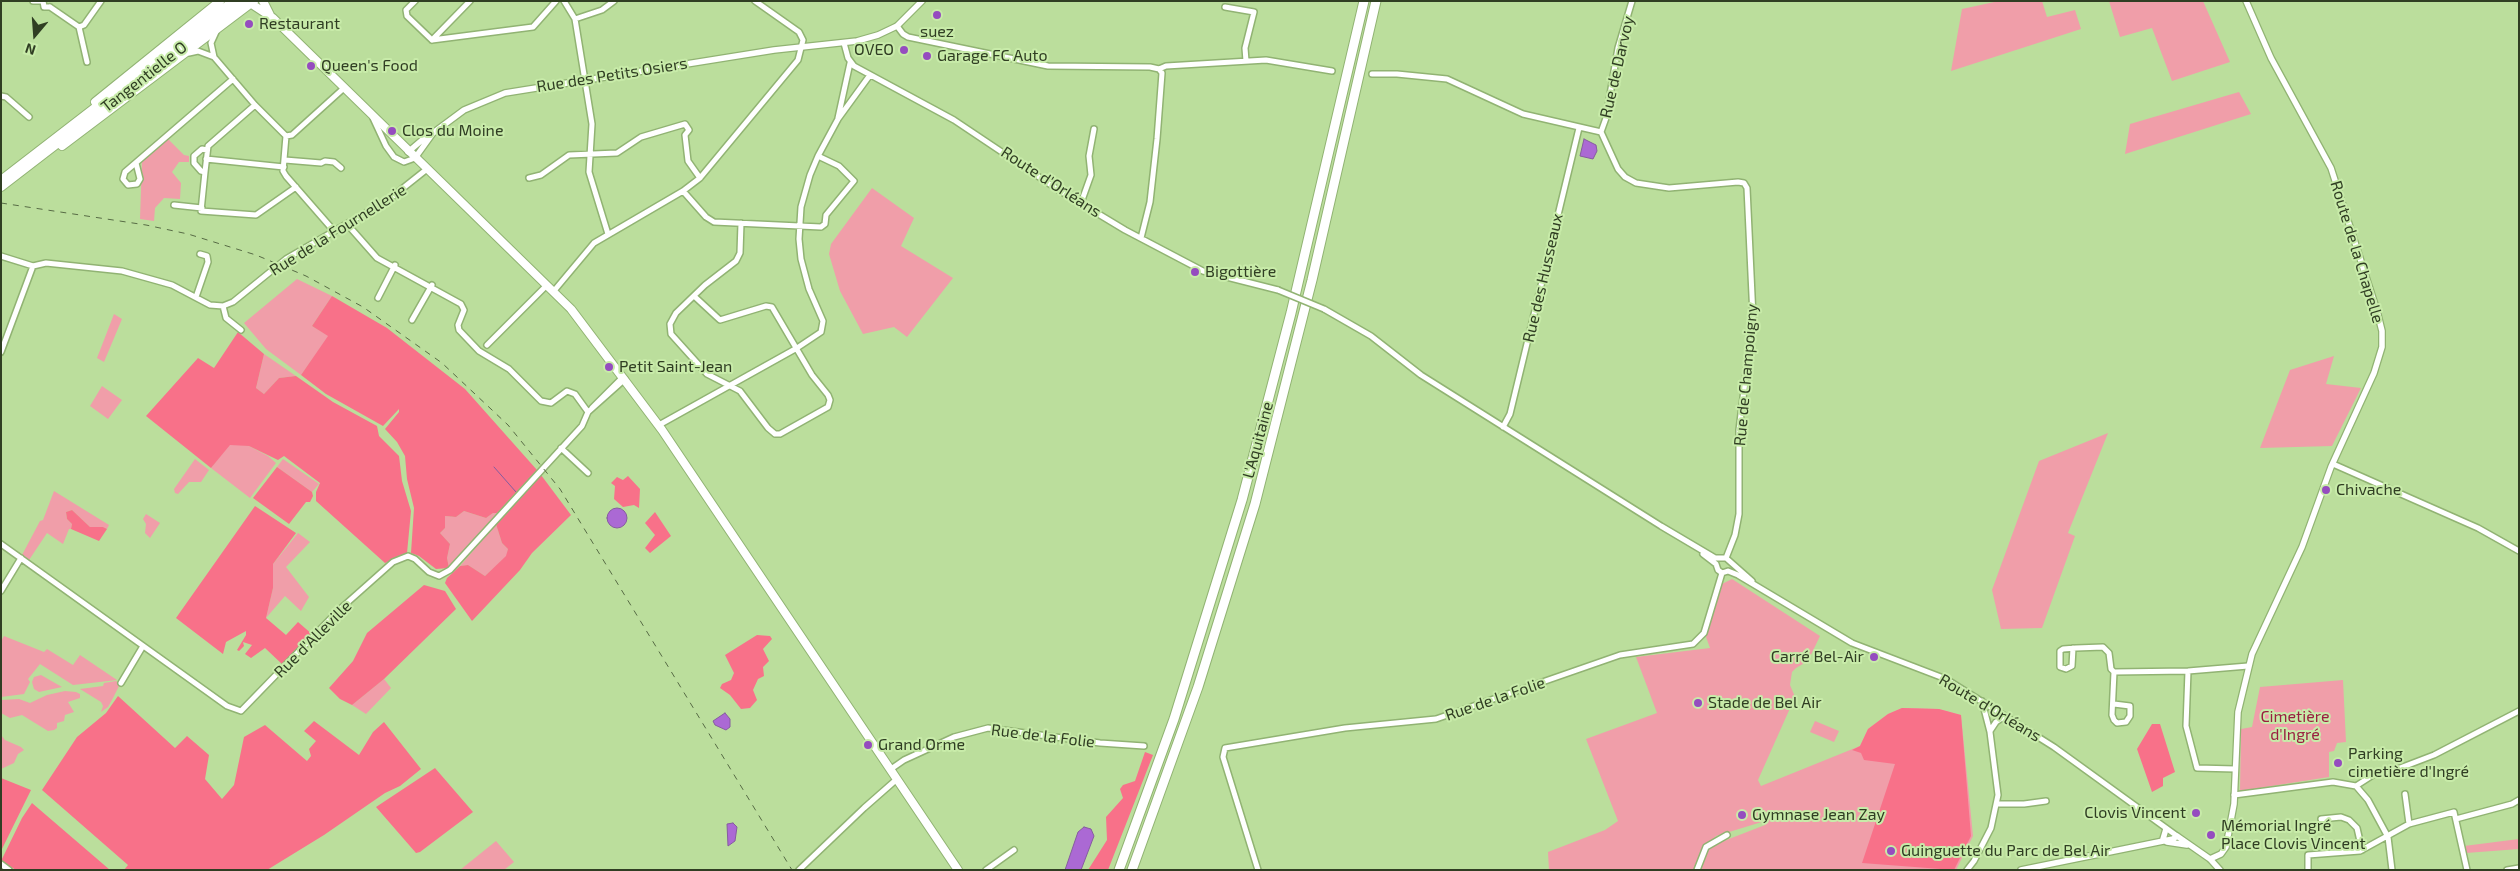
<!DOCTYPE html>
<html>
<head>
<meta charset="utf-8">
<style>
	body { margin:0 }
	#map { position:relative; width:2520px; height:871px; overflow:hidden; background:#bbde9c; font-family:"Exo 2",sans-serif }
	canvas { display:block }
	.frame { position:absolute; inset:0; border:2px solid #303e23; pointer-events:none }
	.north { position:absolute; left:10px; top:10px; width:50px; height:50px; -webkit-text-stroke:4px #c8eba9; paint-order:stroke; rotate:198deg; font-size:14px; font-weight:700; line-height:20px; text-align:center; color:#303e23 }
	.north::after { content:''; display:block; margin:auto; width:18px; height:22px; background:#303e23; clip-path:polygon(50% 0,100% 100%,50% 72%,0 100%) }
</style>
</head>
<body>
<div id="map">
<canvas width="2520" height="871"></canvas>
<div class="frame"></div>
<div class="north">N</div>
</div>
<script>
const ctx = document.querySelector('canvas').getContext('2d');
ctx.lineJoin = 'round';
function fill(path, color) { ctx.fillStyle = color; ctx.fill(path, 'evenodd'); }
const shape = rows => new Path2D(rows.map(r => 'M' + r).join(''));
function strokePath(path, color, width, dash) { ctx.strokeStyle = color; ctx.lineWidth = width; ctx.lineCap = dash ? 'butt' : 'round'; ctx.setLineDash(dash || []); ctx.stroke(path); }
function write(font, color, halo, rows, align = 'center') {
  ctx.font = font + ' "Exo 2",sans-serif'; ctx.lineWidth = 4; ctx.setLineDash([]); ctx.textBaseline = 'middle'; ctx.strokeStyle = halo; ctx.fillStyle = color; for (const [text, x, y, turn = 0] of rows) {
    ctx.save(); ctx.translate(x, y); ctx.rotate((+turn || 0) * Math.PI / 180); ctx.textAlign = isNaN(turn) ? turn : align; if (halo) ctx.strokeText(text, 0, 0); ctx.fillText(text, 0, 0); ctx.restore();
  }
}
const green = shape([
	[1999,1,2042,1,2047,17,2075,10,2081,29,1951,71,1962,9],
	[2109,1,2203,1,2230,62,2172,81,2152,28,2120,37],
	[2239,92,2251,114,2125,154,2130,124],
	[167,138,184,155,189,156,189,162,179,162,172,172,181,183,180,199,164,198,155,208,154,221,140,219,142,160],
	[872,188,914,218,901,246,953,278,907,337,894,327,863,334,840,291,829,254,831,244],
	[297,279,332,296,312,326,329,336,301,375,266,349,244,323],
	[114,314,122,319,104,362,97,358],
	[264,354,296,376,279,378,264,394,256,388],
	[2334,356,2326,384,2361,388,2332,446,2260,448,2290,370],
	[102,386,122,400,108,419,90,406],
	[2108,433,2068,533,2075,536,2042,628,2001,629,1992,590,2039,461],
	[239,444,249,446,268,456,276,463,250,498,211,468,229,445],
	[195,459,209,470,201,482,189,482,178,494,175,493,174,489],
	[283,459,319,484,312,492,277,467],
	[54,491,109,525,107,529,103,527,90,527,72,510,66,512,67,519,72,524,71,529,69,529,63,544,47,533,29,560,22,555,40,521,43,520],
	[464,511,486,518,493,513,497,513,449,568,447,558,450,544,440,533,445,528,445,516,456,517],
	[146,514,160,523,150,538,145,533,146,524,143,519],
	[496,524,502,543,508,549,507,556,485,576,468,565,460,566],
	[298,533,310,542,286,567,309,597,301,611,285,596,266,618,273,588,273,564],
	[1732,579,1820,636,1808,661,1796,668,1792,672,1790,685,1795,697,1758,780,1761,786,1860,746,1868,729,1888,714,1902,708,1939,709,1961,715,1973,836,1956,870,1697,870,1701,856,1711,846,1765,825,1765,821,1716,836,1700,853,1694,870,1549,870,1548,852,1605,830,1618,821,1586,739,1657,713,1636,657,1710,648,1706,637,1722,584],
	[4,636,44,652,47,649,73,665,80,655,117,680,73,685,40,664,28,679,30,682,24,694,1,697,1,641],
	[41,675,62,687,39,692,34,689,32,682,34,677],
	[384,679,391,688,366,714,352,705],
	[2343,680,2346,742,2337,743,2334,751,2329,752,2329,777,2240,791,2241,729,2252,727,2260,687],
	[116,681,120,684,113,698,108,707,101,712,103,706,101,702,80,689,103,686,104,683],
	[65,691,76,692,80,694,80,698,68,702,74,712,65,715,64,721,57,723,57,728,54,730,48,731,22,715,10,718,1,713,1,700,19,699,30,703,47,695],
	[1815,721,1839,731,1834,742,1810,732],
	[1,735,5,740,21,747,24,750,18,754,14,763,1,769],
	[2519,839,2519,849,2466,853,2464,846],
	[496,841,514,862,504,870,460,870]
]);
const forest = shape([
	[332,296,387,328,465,389,537,470,497,513,493,513,486,518,464,511,456,517,445,516,445,528,440,533,450,544,447,558,449,568,436,569,419,556,411,553,414,508,407,479,405,456,397,442,385,429,399,412,399,409,383,426,326,394,301,375,328,336,312,326],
	[238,332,264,354,256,388,264,394,279,378,296,376,333,402,377,426,379,436,399,456,402,481,411,511,407,553,385,563,316,501,316,492,320,483,284,456,278,460,249,446,230,445,211,468,146,416,198,358,214,368],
	[277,467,312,492,313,496,310,502,306,502,289,524,253,498],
	[541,475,571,515,532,553,520,570,472,621,445,583,447,578,460,566,468,565,485,576,506,556,508,549,502,543,496,524],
	[628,476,640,489,639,508,634,505,623,507,614,499,615,486,611,483,617,477,623,480],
	[255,506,296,533,273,564,273,588,266,618,286,635,298,622,313,635,283,665,265,648,251,658,245,654,252,645,243,642,244,646,239,651,237,650,246,635,246,631,226,642,223,654,176,618],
	[72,510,90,527,103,527,107,529,99,541,71,529,72,524,67,519,66,512],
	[655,512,671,536,650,553,645,548,655,535,645,523],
	[424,585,445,591,456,609,384,679,352,705,340,699,329,688,353,661,367,633],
	[757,635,770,636,772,639,763,649,769,661,763,667,764,676,758,679,753,690,757,700,750,708,741,709,730,695,720,688,722,684,731,680,734,673,725,655],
	[118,696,175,748,187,736,209,755,205,779,222,799,234,785,244,737,265,725,307,761,311,756,309,749,316,741,304,731,314,721,359,755,373,732,384,722,421,769,400,786,385,793,324,835,267,870,124,870,128,865,42,790,77,737,106,713],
	[1902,708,1939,709,1961,715,1971,836,1954,870,1862,863,1895,764,1864,760,1861,753,1852,750,1860,746,1868,729,1888,714],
	[2152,724,2160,724,2175,772,2163,778,2163,786,2152,792,2137,749],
	[1145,752,1153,755,1108,870,1088,870,1107,840,1106,817,1123,798,1120,789,1123,785,1135,781],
	[435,768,473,812,420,852,416,853,376,807],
	[1,778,31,790,1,851],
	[32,803,110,870,16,870,1,861,22,818]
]);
const water = shape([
	[1584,139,1596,145,1597,151,1593,159,1580,156,1584,139],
	'607 518a10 10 0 1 1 20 0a10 10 0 1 1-20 0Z',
	[725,713,730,719,730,727,726,730,715,725,713,721,725,713],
	[733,823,737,827,735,841,728,846,727,824,733,823],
	[1084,827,1091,829,1094,836,1081,870,1065,870,1078,832,1084,827]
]);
const stream = shape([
	[494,467,516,492]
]);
const minor = shape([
	[33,1,43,1],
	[43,1,44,7,50,7],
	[415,1,406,10,407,16,432,40],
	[564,1,575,19,592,124,589,172,608,234],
	[50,7,79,27],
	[1225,7,1254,12,1245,48,1246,61],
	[575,19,602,10,614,1],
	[897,26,903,34,908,37,1048,66,1150,67,1159,69,1166,66,1266,60,1332,71],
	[79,27,87,62],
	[79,27,84,25,101,1],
	[432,40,533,27,556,1],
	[432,40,470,1],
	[844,43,848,58,854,66,954,120,1057,189,1125,230,1203,271,1278,290],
	[189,53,198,51,214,57,255,105,286,136,283,171,286,176,334,231],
	[214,57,211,43,216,32],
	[1372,74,1397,74,1447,79,1523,114,1601,132],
	[1,96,6,97,29,117],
	[373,118,386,146,394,157,404,162,415,158],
	[838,118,850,63],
	[1601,132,1618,169,1625,177,1636,183,1669,188,1738,182,1744,183,1747,188,1753,317,1739,430,1739,514,1735,535,1726,558],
	[1601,132,1606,118,1618,48,1632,1],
	[286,136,292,135,344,88],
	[207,150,202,149,194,156,194,163,201,171,205,172,201,211,256,215,296,187],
	[206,159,284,167],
	[285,160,321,163,325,161,334,162,341,168],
	[136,163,140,179,137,184,128,185,123,179,125,172,233,79],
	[205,172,208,146,255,105],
	[529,178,541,175,569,155,617,153,641,137,685,124,689,130,685,135,688,161,700,178],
	[683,191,706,217,714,222,821,227,825,224,826,215,854,181,839,166,818,156],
	[1081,203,1091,175,1089,156,1094,129],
	[174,205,202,208],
	[347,224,377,258,461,304,464,310,458,325,459,330,479,351,509,369,541,401,551,403,567,391,575,394,588,412],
	[1141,238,1150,202,1157,139,1162,73,1159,69],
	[1,256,33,266],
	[33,266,46,263,122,271,172,285,210,305,223,306,233,302,286,259,388,200,427,169],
	[553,292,594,243,683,191,700,178,798,60,803,40,799,32,755,1],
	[694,296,720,320,766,306,772,307,812,375,828,395,830,400,828,407,780,434,775,434,768,428,740,391,707,374,671,334,670,324,676,313,705,285,736,261,740,253,741,223],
	[196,297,208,262,207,256,200,254],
	[378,298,395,265],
	[223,306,226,318,241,330],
	[1324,309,1371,336,1421,375,1661,526,1715,558,1726,558],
	[412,320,432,285],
	[487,345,546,286],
	[1,352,33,266],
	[592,408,623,377],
	[659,425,797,348,821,332,823,321,809,289,801,259,799,239,801,207,810,175,818,156,838,119,870,75],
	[1503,427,1510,414,1579,128],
	[561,448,588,473],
	[2333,464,2478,528,2519,551],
	[1,544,227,706,241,711,339,610,393,562,408,556,415,559,429,572,439,576,450,570,582,426,588,412,625,379],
	[1703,554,1716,564,1718,570,1722,573],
	[1726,558,1752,581],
	[1722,573,1728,571,1738,575,1852,643,1946,679,2054,747,2177,836],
	[1,591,21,558],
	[2073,648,2072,666,2066,669,2060,667,2060,651,2063,649,2076,648,2103,647,2109,653,2111,669,2114,672,2188,671,2248,666],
	[2188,671,2186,726,2197,768,2235,769],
	[121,683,143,646],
	[2114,704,2130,706,2130,716,2126,722,2117,723,2114,720,2112,715,2114,672],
	[1990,731,1996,722,2002,718,2010,720],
	[891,769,904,760,954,737,988,728,1100,743,1144,746],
	[2356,786,2368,800,2388,837,2392,870],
	[2405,794,2409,824],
	[2234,795,2333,782,2356,786,2373,775,2400,768,2434,755,2519,711],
	[1997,804,2024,804,2046,801],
	[2321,819,2341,817,2349,820,2357,828,2362,850],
	[2456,819,2512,804,2519,800],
	[1,864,9,870],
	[799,870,864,808,897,779],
	[986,870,1014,850],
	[1258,870,1223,757,1225,748,1345,728,1436,719,1620,655,1693,644,1704,633,1722,573],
	[1697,870,1706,847,1727,835],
	[1967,870,1974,861,1991,828,1998,795,1990,732,1982,701],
	[2308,870,2308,855,2360,851,2409,824,2454,812,2467,870],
	[2507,870,2519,868]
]);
const tertiary = shape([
	[408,152,428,135,433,133,464,110,505,93,774,50,857,41,878,35,897,26,922,1],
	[415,158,433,133],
	[2163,839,2166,829],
	[2167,842,2187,845],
	[2210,859,2221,854,2226,847,2234,804,2238,712,2252,654,2302,547,2331,467,2374,373,2382,347,2382,331,2377,311,2331,168,2271,58,2246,1],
	[2021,870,2173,839,2177,836,2210,859,2220,870]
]);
const primary = shape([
	[247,1,273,18,571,309,662,430,958,870],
	[263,1,270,15],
	[95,102,220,1],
	[62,146,254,1],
	[1,180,233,1],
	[1,187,240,3]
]);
const motorway = shape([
	[1119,870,1174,719,1242,500,1291,313,1364,1],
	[1132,870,1198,687,1255,504,1312,280,1376,1]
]);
const rail = shape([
	[1,203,146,225,188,234,256,255,306,276,363,307,442,363,508,425,560,489,792,870]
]);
const minorBridge = shape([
	[1278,290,1324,309]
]);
const markers = [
	[937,15,5,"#954cbf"],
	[249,24,5,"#954cbf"],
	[904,50,5,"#954cbf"],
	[927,56,5,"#954cbf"],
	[311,66,5,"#954cbf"],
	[392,131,5,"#954cbf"],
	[1195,272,5,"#954cbf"],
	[609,367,5,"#954cbf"],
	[2326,490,5,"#954cbf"],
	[1874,657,5,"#954cbf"],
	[1698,703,5,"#954cbf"],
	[868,745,5,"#954cbf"],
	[2338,763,5,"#954cbf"],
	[2196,813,5,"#954cbf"],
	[1742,815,5,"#954cbf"],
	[2211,835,5,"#954cbf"],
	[1891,851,5,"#954cbf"]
];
const poiNames = [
	["Restaurant",259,24],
	["suez",937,32,"center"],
	["OVEO",894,50,"right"],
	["Garage FC Auto",937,56],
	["Queen's Food",321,66],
	["Clos du Moine",402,131],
	["Bigottière",1205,272],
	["Petit Saint-Jean",619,367],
	["Chivache",2336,490],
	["Carré Bel-Air",1864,657,"right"],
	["Stade de Bel Air",1708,703],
	["Grand Orme",878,745],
	["Parking",2348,754],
	["cimetière d'Ingré",2348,772],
	["Clovis Vincent",2186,813,"right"],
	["Gymnase Jean Zay",1752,815],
	["Mémorial Ingré",2221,826],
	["Place Clovis Vincent",2221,844],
	["Guinguette du Parc de Bel Air",1901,851]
];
const streetNames = [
	["Rue de Darvoy",1617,67,-77],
	["Rue des Petits Osiers",612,75,-9],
	["Tangentielle O",144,77,-38],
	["Route d'Orléans",1051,182,33],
	["Rue de la Fournellerie",338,230,-32],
	["Route de la Chapelle",2357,252,73],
	["Rue des Husseaux",1543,278,-77],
	["Rue de Champoigny",1746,375,-85],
	["L'Aquitaine",1258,440,-75],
	["Rue d'Alleville",313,639,-45],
	["Rue de la Folie",1495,699,-19],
	["Route d'Orléans",1990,708,31],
	["Rue de la Folie",1043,736,7]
];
const parkNames = [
	["Cimetière",2295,717],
	["d'Ingré",2295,735]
];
fill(green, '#f09ea9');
fill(forest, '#f87189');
fill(water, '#ab69d4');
strokePath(water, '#865c9f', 1);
strokePath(stream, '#865c9f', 1);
strokePath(minor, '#91b373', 8);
strokePath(tertiary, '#91b373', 8);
strokePath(primary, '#91b373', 10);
strokePath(motorway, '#91b373', 11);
strokePath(minor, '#fff', 5);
strokePath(tertiary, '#fff', 5.5);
strokePath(primary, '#fff', 8);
strokePath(motorway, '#fff', 9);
strokePath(rail, '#576b45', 1, [6, 6]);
strokePath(minorBridge, '#91b373', 8, []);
strokePath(minorBridge, '#fff', 5);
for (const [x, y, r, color] of markers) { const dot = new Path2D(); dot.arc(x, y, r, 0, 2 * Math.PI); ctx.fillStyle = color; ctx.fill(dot); strokePath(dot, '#c8eba9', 2); }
write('16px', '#303e23', '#c8eba9', poiNames, 'left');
write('16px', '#303e23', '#c8eba9', streetNames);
write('16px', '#991f40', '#c8eba9', parkNames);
</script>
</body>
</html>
